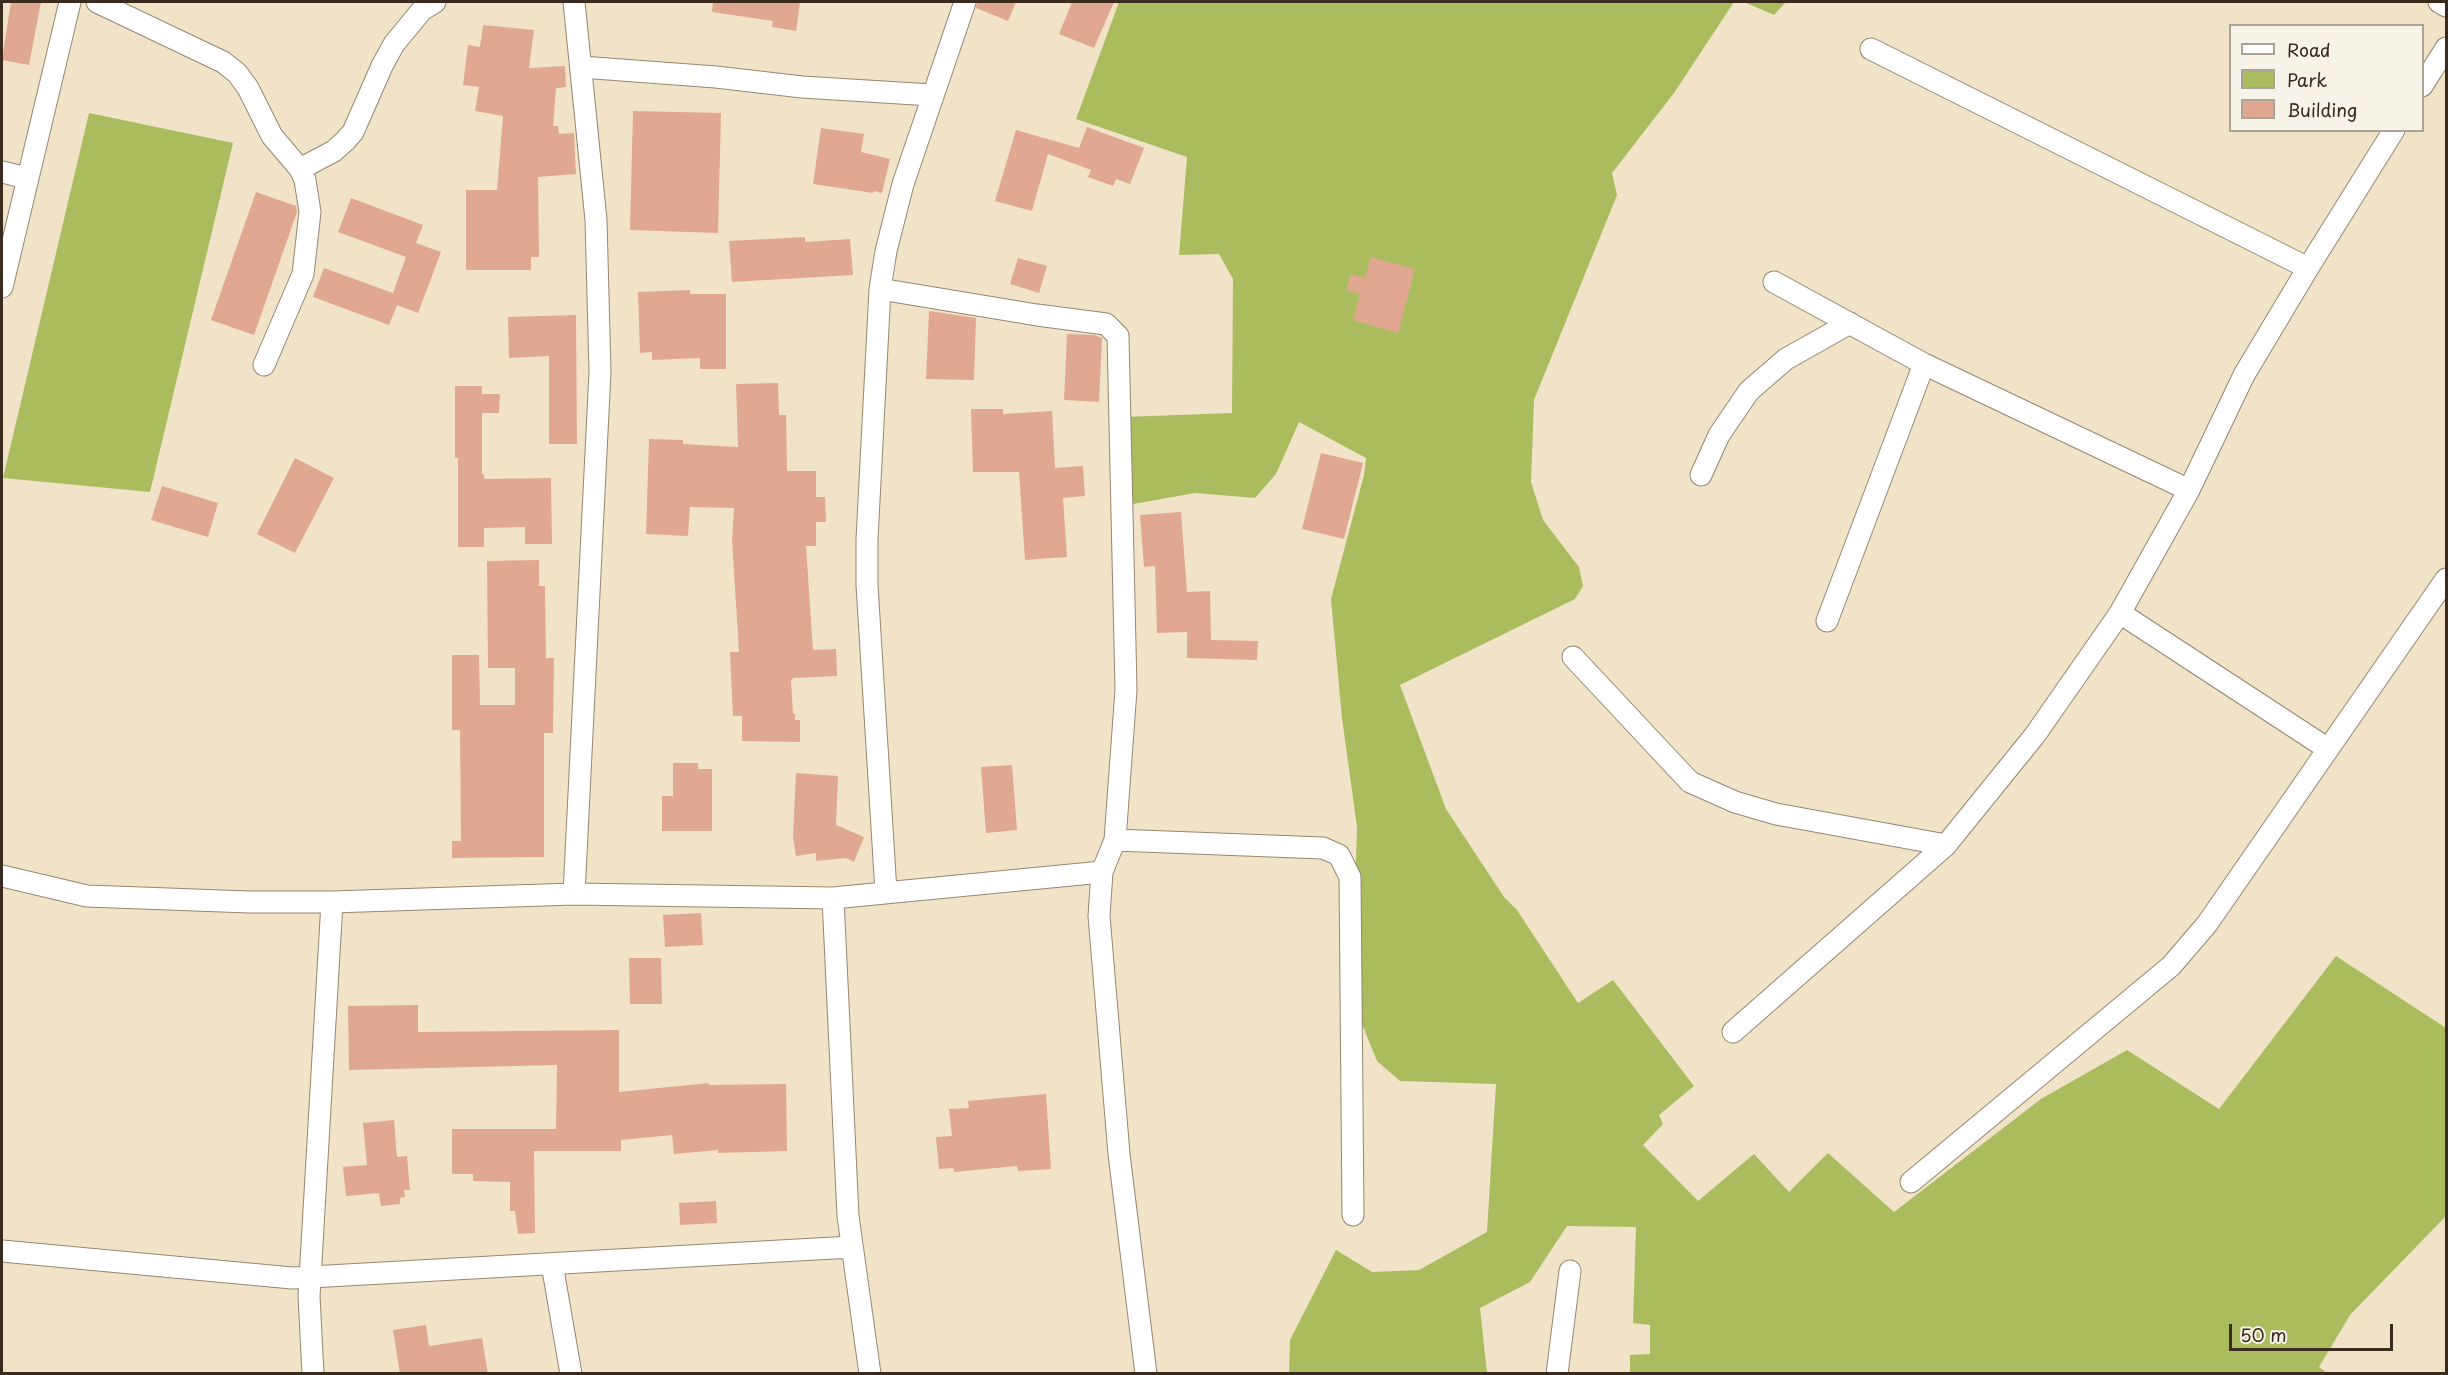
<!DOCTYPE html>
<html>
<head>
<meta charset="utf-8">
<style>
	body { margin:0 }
	#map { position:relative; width:2448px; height:1375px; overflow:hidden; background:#f1e3c7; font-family:"Playpen Sans",sans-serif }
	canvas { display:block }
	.frame { position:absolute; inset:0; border:3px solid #3b2a1e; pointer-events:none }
	.legend { position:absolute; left:2229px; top:24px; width:195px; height:108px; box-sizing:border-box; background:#f7f3e8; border:2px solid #aca397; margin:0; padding:8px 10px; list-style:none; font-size:18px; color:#3b2a1e }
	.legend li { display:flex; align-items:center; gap:12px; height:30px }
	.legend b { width:30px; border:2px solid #aca397 }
	.scale { position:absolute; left:2229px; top:1324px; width:164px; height:27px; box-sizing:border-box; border:3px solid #3b2a1e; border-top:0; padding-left:8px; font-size:18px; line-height:21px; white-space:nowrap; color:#3b2a1e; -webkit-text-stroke:4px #f7f3e8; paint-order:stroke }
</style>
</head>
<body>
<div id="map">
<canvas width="2448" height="1375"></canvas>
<div class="frame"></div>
<ul class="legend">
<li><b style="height:8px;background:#fff"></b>Road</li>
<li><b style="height:16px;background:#abbc5f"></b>Park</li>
<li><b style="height:16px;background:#e1a891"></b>Building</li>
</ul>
<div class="scale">50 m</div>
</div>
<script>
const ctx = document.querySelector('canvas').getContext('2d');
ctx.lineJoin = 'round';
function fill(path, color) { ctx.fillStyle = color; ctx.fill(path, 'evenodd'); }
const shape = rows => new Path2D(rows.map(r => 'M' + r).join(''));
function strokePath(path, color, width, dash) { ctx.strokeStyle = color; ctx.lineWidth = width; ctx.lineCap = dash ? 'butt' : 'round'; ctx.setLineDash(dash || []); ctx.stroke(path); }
const green = shape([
	[1119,2,1734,2,1674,93,1612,173,1617,195,1534,400,1531,482,1543,520,1579,567,1583,586,1575,599,1400,685,1446,809,1504,897,1517,910,1578,1003,1613,980,1694,1086,1659,1115,1663,1124,1643,1145,1698,1201,1754,1154,1789,1192,1828,1153,1894,1212,2041,1099,2127,1050,2219,1109,2336,956,2446,1028,2446,1216,2350,1315,2319,1367,2327,1373,1630,1373,1630,1355,1650,1354,1650,1325,1633,1323,1636,1227,1567,1226,1530,1282,1480,1308,1487,1373,1289,1373,1290,1340,1336,1250,1372,1272,1419,1270,1487,1232,1496,1084,1400,1081,1377,1061,1362,1024,1356,860,1357,827,1342,718,1331,599,1364,475,1366,458,1299,422,1276,474,1255,498,1195,493,1133,504,1124,417,1232,413,1233,279,1219,254,1179,255,1187,157,1076,119],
	[1744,2,1786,2,1774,15],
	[89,113,233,143,150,492,3,478]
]);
const building = shape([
	[11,2,41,2,29,65,2,60],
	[713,2,800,2,796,31,772,27,773,21,712,12],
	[977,2,1016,2,1008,21,976,8],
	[1072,2,1114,2,1094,48,1059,34],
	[483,25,534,30,529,68,565,66,566,87,556,88,553,126,558,126,559,134,574,133,576,174,538,177,539,257,531,257,531,270,466,270,466,190,497,190,503,116,475,111,479,87,463,85,468,45,480,47],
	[633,111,721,113,718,233,630,230],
	[1087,127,1144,148,1130,184,1116,179,1113,186,1088,177,1091,170,1048,154,1032,211,995,201,1016,130,1079,148],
	[821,128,864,134,861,152,890,159,882,193,874,191,873,193,813,184],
	[256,192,296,206,297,212,254,335,211,320],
	[351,198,423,225,416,243,441,252,418,313,397,305,389,325,313,297,324,268,393,293,406,257,338,232],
	[805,237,805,242,850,239,853,275,732,282,729,241],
	[1371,257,1415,269,1398,333,1353,320,1360,294,1346,290,1351,274,1365,278],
	[1018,258,1047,266,1039,293,1010,284],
	[690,290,690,294,726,294,726,369,700,369,700,358,652,360,652,352,640,353,638,292],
	[929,311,976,318,974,380,926,379],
	[576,315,577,444,549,444,549,356,509,358,508,317],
	[1067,334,1094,335,1102,338,1099,402,1064,400],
	[778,383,779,415,786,415,787,471,816,471,816,497,825,497,826,522,816,522,816,546,806,546,813,650,836,649,837,676,794,678,791,680,793,714,795,714,795,720,800,720,800,742,742,741,742,716,733,716,730,652,739,652,732,540,734,508,690,507,688,536,646,534,649,439,683,440,683,444,738,447,736,384],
	[455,386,482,386,482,394,500,394,499,413,482,413,482,474,484,474,484,479,551,478,552,544,525,544,525,527,484,528,484,547,458,547,458,458,455,458],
	[971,409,1003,409,1003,414,1052,411,1055,468,1083,466,1085,496,1063,498,1067,557,1025,560,1019,472,973,472],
	[1321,453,1363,463,1344,539,1302,529],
	[295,458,334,478,295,553,257,534],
	[162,486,218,503,208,537,151,520],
	[1181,512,1187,592,1210,591,1211,640,1258,641,1257,660,1187,658,1187,632,1157,633,1155,566,1144,567,1140,515],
	[539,560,539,586,545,586,546,658,554,658,553,733,544,733,544,857,452,858,452,841,461,841,460,730,452,730,452,655,479,655,480,705,515,705,515,668,488,668,487,561],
	[673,763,698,763,698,769,712,769,712,831,662,831,662,796,673,796],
	[1012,765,1017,830,986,833,981,767],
	[796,773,838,776,836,825,864,837,854,862,846,858,816,861,816,853,796,856,793,836],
	[701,913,703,945,665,947,663,915],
	[629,958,661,958,662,1004,630,1004],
	[418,1005,418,1032,619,1030,619,1092,709,1083,709,1085,786,1084,787,1151,718,1153,718,1150,674,1154,672,1135,621,1140,621,1151,534,1151,535,1233,518,1234,515,1211,510,1211,510,1182,473,1181,473,1174,452,1174,452,1129,556,1129,557,1065,349,1070,348,1006],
	[1046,1094,1051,1169,1018,1171,1017,1166,954,1172,953,1168,939,1169,936,1137,952,1136,949,1109,969,1108,968,1101],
	[394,1120,397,1157,407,1156,410,1190,404,1190,405,1197,400,1198,400,1204,381,1206,379,1193,346,1196,343,1167,367,1165,363,1123],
	[716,1201,717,1223,680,1225,679,1203],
	[426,1325,429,1346,482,1338,488,1374,400,1374,393,1330]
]);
const minor = shape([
	[97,2,223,62,237,73,248,88,272,136,300,169,305,180,310,212,303,274,264,365],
	[2439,2,2446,6],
	[1871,49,2308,268],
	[581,67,716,77,802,87,932,95],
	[2422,86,2446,48],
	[300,169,334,151,345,141,353,132,382,66,394,44,422,10,435,2],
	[2,172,27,178],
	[1774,282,1924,364,2189,490],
	[2,287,70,2],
	[880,289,1037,315,1106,324,1118,336,1126,690,1115,840,1102,872,1099,916,1119,1154,1146,1374],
	[1701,475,1719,435,1749,391,1786,359,1850,323],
	[2120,613,2328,749],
	[1827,621,1924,364],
	[1573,657,1690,782,1735,802,1776,814,1946,845],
	[1115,840,1323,848,1339,855,1350,877,1353,1215],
	[2,876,87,896,249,902,332,902,574,894,833,898,1102,872],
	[886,892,867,585,867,539,880,289,886,251,903,184,965,2],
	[574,894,600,372,596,220,574,2],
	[833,898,848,1216,870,1374],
	[1733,1032,1946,845,2035,735,2120,613,2189,490,2244,375,2308,268,2394,130],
	[1911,1182,2171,966,2207,924,2446,579],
	[2,1251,292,1278,852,1247],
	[552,1264,571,1374],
	[313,1374,309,1296,332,902],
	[1557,1374,1570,1271]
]);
fill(green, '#abbc5f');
fill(building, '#e1a891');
strokePath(minor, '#968672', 23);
strokePath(minor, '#fff', 21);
</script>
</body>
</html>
